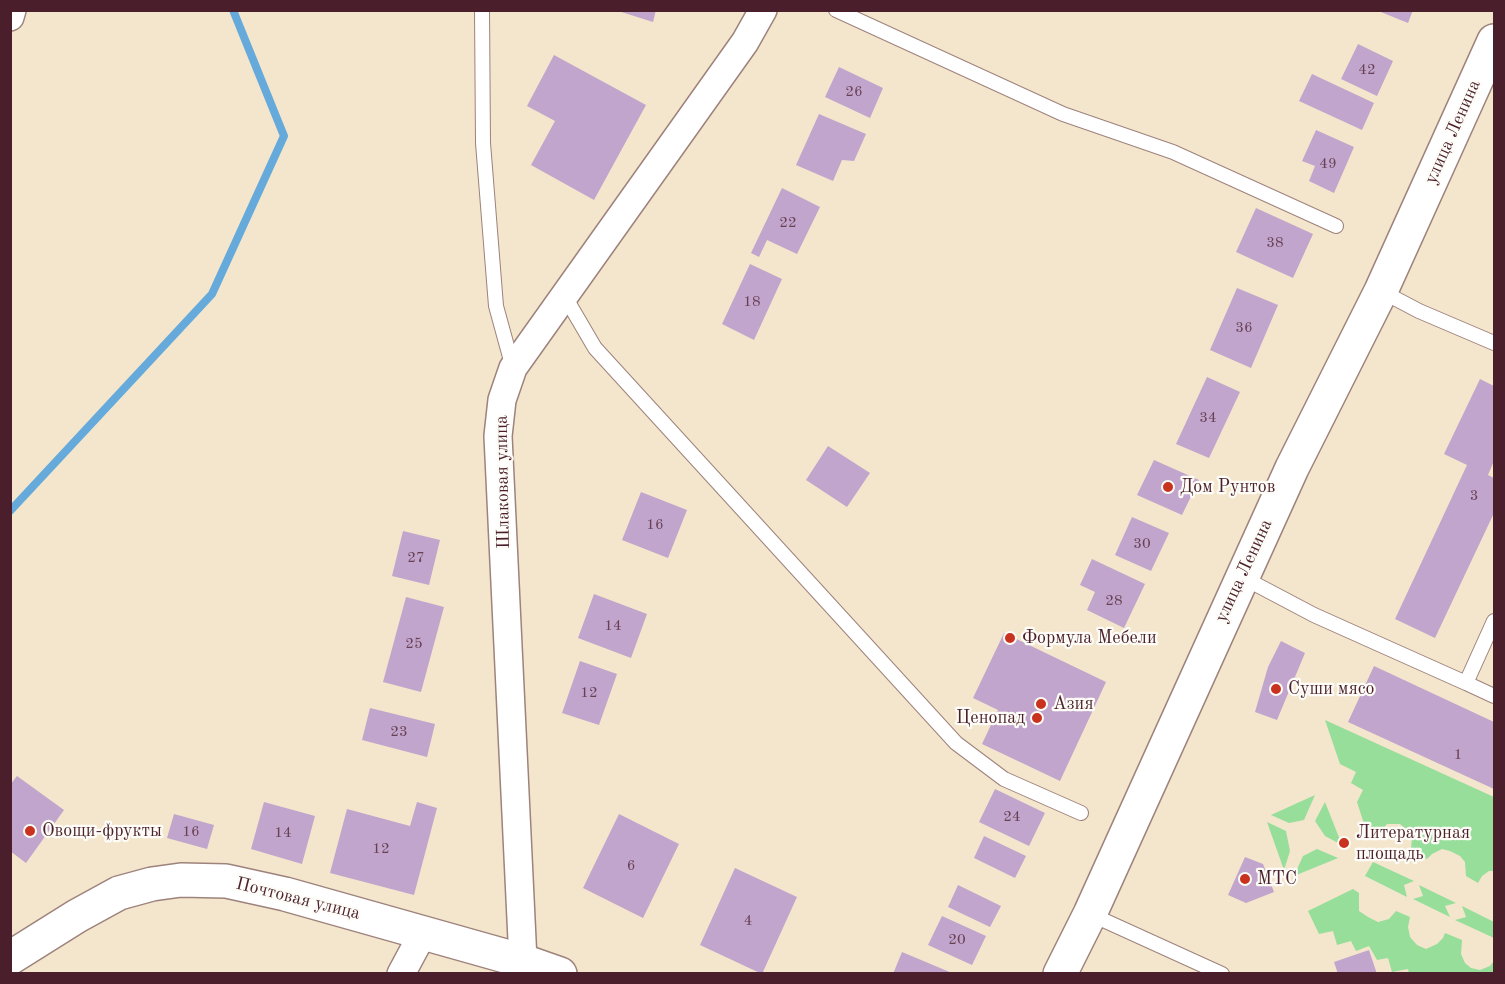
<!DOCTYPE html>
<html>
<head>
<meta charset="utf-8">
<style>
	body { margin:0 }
	#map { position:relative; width:1505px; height:984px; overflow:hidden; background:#f3e6cc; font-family:"Old Standard TT",serif }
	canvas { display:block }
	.frame { position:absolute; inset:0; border:12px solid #4a1f2b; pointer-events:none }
</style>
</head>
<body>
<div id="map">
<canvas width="1505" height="984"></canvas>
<div class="frame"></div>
</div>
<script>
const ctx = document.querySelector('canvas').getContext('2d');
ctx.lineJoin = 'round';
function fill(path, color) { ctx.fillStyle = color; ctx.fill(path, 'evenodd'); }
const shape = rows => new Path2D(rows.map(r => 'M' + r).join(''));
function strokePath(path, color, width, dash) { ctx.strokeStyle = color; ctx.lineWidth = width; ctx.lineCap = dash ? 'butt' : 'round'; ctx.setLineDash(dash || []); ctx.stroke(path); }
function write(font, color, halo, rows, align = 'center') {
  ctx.font = font + ' "Old Standard TT",serif'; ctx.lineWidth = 4.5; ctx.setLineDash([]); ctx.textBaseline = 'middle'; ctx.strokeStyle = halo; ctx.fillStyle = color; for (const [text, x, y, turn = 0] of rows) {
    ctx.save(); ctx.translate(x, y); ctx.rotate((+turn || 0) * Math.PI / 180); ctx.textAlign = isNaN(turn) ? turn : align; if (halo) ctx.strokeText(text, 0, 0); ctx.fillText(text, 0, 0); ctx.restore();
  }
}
const green = shape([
	[1325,720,1494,797,1494,871,1489,871,1482,876,1478,883,1466,876,1465,862,1460,856,1450,851,1442,849,1432,854,1427,859,1416,854,1411,849,1412,838,1407,830,1400,824,1387,824,1378,835,1366,830,1357,802,1363,790,1351,783,1356,772,1340,764],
	[1315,795,1304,820,1289,823,1271,815],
	[1325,802,1342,845,1325,836,1315,821],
	[1267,822,1286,831,1290,851,1284,870],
	[1317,849,1338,858,1294,876,1303,856],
	[1373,862,1414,881,1404,885,1407,897,1365,876],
	[1419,885,1456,903,1445,906,1450,917,1413,899,1423,896],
	[1353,889,1359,893,1359,911,1368,917,1378,922,1389,919,1396,911,1410,917,1408,927,1410,937,1417,945,1426,949,1437,944,1443,938,1445,933,1462,940,1461,954,1465,963,1471,968,1480,970,1490,966,1494,961,1494,973,1409,973,1408,969,1392,972,1388,958,1377,960,1369,946,1356,951,1351,941,1337,945,1333,931,1319,934,1308,911],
	[1462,906,1494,922,1494,938,1455,920,1466,917]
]);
const stream = shape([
	[10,511,212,294,284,136,233,10]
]);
const building = shape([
	[615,10,656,10,653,22],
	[1376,10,1413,10,1408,23],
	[1358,44,1393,61,1377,96,1341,79],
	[554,55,646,105,594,200,531,165,555,121,527,106],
	[839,67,883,88,870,118,825,97],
	[1312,74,1374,103,1362,130,1299,101],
	[819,114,866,134,854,161,842,160,833,181,796,165],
	[1316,130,1354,147,1334,193,1309,181,1315,166,1302,161],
	[782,188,820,207,797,254,767,240,759,257,751,253],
	[1256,208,1313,234,1293,278,1236,252],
	[750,264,782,279,754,340,722,324],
	[1237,288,1278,305,1251,368,1210,350],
	[1207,377,1240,392,1209,458,1176,444],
	[1480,379,1494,386,1494,461,1488,475,1494,478,1494,513,1435,638,1395,619,1467,465,1444,454],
	[828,446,870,473,847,507,806,480],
	[1154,460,1199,480,1182,515,1137,495],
	[641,492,687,510,668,558,622,540],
	[1132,517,1169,533,1151,571,1115,555],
	[403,531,440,540,429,585,392,576],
	[1092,559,1145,584,1124,628,1087,610,1095,592,1080,585],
	[594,594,647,614,631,658,578,638],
	[406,597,444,607,421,692,383,682],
	[1004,633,1106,682,1060,781,982,744,998,710,973,698],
	[1281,641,1305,653,1277,720,1255,712,1268,667],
	[580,661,617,674,599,725,562,713],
	[1374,666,1494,722,1494,789,1348,722],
	[370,708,435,724,427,757,362,740],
	[17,776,64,810,26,863,10,851,10,785],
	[995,789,1045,813,1029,846,979,822],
	[264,802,315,816,302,864,251,849],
	[417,802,437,808,414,895,330,873,347,809,410,826],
	[174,814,214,825,207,849,167,838],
	[619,814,679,844,643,918,583,888],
	[984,836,1026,856,1015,878,974,858],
	[1245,857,1263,864,1274,892,1246,903,1228,895],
	[735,868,797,897,762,974,700,945],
	[958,885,1001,906,990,927,948,907],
	[942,916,986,936,972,965,928,945],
	[1369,950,1377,974,1338,974,1334,962],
	[902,952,952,973,952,974,893,974]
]);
const service = shape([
	[482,10,483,143,496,306,513,368],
	[836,10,1063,114,1173,152,1336,226],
	[1381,291,1419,311,1494,343],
	[564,295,595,348,956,743,1004,779,1081,813],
	[1242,577,1314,615,1466,683,1494,621],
	[1466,683,1494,696],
	[1090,914,1222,974]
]);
const minor = shape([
	[10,17,12,10],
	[523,961,498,436,502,400,513,368,745,42,763,10],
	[401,974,423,933]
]);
const secondary = shape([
	[10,958,77,916,119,893,152,884,181,880,226,881,285,894,523,961,560,974],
	[1060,974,1090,914,1292,468,1381,291,1494,41]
]);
const markers = [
	[1168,487,6,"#c8321e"],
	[1010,638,6,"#c8321e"],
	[1276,689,6,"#c8321e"],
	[1041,704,6,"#c8321e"],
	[1037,718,6,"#c8321e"],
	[30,831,6,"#c8321e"],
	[1344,843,6,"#c8321e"],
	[1245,879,6,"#c8321e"]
];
const numberNames = [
	["42",1367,70],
	["26",854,92],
	["49",1328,164],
	["22",788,223],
	["38",1275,243],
	["18",752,302],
	["36",1244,328],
	["34",1208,418],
	["3",1474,496],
	["16",655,525],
	["30",1142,544],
	["27",416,558],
	["28",1114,601],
	["14",613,626],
	["25",414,644],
	["12",589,693],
	["23",399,732],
	["1",1458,755],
	["24",1012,817],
	["16",191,832],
	["14",283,833],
	["12",381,849],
	["6",631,866],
	["4",748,921],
	["20",957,940]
];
const streetNames = [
	["улица Ленина",1453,132,-66],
	["Шлаковая улица",503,482,-91],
	["улица Ленина",1244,571,-65],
	["Почтовая улица",298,899,14]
];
const poiNames = [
	["Дом Рунтов",1180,487],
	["Формула Мебели",1022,638],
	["Суши мясо",1288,689],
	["Азия",1053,704],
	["Ценопад",1025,718,"right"],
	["Овощи-фрукты",42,831],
	["Литературная",1356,833],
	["площадь",1356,854],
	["МТС",1257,879]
];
fill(green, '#96de99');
strokePath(stream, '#66aadb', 8);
fill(building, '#c1a5cd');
strokePath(service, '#9e827c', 16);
strokePath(minor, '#9e827c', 30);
strokePath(secondary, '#9e827c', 36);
strokePath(service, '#fff', 14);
strokePath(minor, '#fff', 27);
strokePath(secondary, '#fff', 33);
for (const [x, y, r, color] of markers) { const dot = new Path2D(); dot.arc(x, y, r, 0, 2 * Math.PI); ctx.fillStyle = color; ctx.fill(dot); strokePath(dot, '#fdfcf7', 2); }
write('15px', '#684054', null, numberNames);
write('18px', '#4a1f2b', '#fdfcf7', streetNames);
write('18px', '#4a1f2b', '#fdfcf7', poiNames, 'left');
</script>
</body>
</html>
